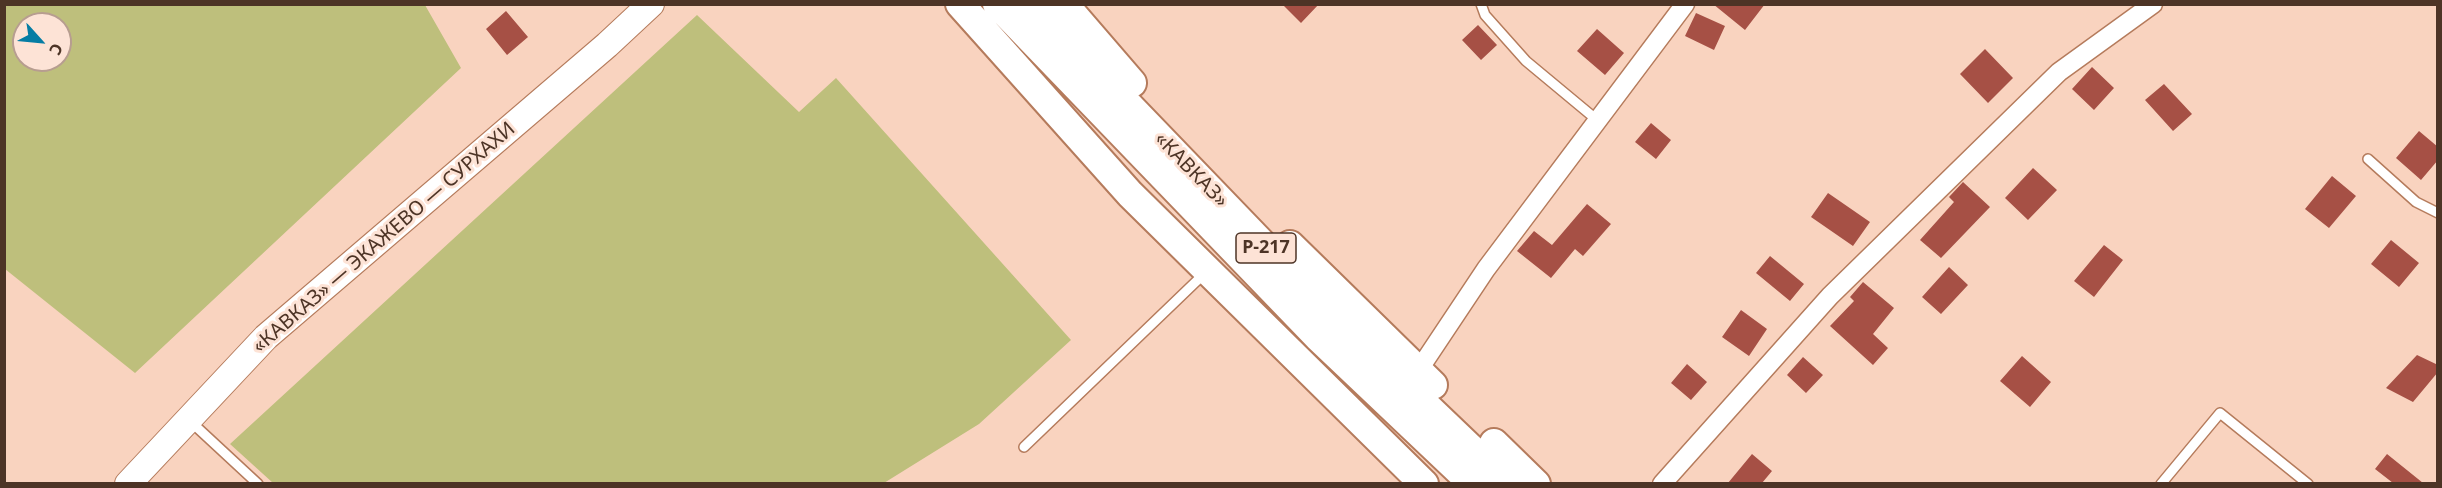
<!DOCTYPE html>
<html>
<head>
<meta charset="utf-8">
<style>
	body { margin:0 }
	#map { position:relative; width:2442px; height:488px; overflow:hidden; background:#f9d3bf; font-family:"Noto Sans",sans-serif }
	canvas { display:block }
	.frame { position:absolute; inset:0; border:6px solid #4d3426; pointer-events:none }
	.north { position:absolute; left:12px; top:12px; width:60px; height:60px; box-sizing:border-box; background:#fde3d6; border:2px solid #b79d90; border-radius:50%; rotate:117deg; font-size:16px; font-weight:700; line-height:24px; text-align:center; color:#4d3426 }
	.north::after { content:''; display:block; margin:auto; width:21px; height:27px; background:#067da4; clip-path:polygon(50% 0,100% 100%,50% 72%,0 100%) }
</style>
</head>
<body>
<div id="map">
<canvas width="2442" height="488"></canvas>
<div class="frame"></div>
<div class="north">С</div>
</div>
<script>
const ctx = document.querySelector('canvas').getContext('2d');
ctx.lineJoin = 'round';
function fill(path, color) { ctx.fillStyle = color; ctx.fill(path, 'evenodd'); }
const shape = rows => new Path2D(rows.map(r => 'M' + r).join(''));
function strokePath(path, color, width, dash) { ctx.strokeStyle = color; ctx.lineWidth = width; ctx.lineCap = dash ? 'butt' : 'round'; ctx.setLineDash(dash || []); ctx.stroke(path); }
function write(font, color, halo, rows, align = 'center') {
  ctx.font = font + ' "Noto Sans",sans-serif'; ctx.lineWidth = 6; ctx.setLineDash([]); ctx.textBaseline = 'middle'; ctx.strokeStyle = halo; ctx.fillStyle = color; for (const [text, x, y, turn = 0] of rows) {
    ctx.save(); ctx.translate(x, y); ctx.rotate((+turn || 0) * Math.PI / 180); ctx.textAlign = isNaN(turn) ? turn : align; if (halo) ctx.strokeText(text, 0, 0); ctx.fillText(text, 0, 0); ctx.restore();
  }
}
const green = shape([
	[4,5,425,5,461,68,135,373,5,269],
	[24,24,60,24,60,60,24,60],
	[697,15,799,112,836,78,1071,340,979,424,884,483,273,483,230,444]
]);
const building = shape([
	[1282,4,1319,4,1301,23],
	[1713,4,1765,4,1745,30],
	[506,11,528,37,507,55,486,29],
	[1696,13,1725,26,1714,50,1685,36],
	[1478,25,1497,45,1481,60,1462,40],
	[1597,29,1624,53,1605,75,1577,51],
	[1985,49,2013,78,1988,103,1960,74],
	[2092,67,2114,88,2094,110,2072,89],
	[2164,84,2192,114,2173,131,2145,100],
	[1651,123,1671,140,1656,159,1635,142],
	[2419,131,2438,147,2438,160,2421,180,2396,158],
	[2033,168,2057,190,2028,220,2005,198],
	[2332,176,2356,196,2329,228,2305,209],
	[1963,182,1990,207,1941,258,1920,240,1954,202,1949,197],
	[1828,193,1870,222,1853,246,1811,217],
	[1587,204,1611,224,1583,256,1575,249,1551,278,1517,251,1534,231,1552,245],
	[2391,240,2419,263,2399,287,2371,264],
	[2104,245,2123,260,2094,297,2074,281],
	[1770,256,1804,284,1790,301,1756,273],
	[1949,267,1968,285,1941,314,1922,297],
	[1863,282,1894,308,1873,334,1888,348,1873,365,1830,326,1854,301,1850,297],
	[1741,310,1767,329,1749,356,1722,337],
	[2417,355,2438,365,2438,372,2413,402,2386,388],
	[2022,356,2051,382,2030,407,2000,381],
	[1803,357,1823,375,1806,393,1787,375],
	[1687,364,1707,382,1691,400,1671,383],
	[1752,454,1772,471,1762,483,1728,483],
	[2387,454,2423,483,2393,483,2375,469]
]);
const service = shape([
	[1481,4,1485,15,1526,61,1597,120],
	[2368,159,2416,202,2438,213],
	[189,420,258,484],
	[1024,447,1206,272],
	[2161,484,2220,413,2308,484]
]);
const minor = shape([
	[1418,371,1486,269,1685,4],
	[1662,484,1830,296,2059,72,2153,4]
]);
const secondary = shape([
	[128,484,266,337,607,45,651,4]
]);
const trunk = shape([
	[960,4,1130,194,1424,484],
	[997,4,1318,337,1473,484],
	[1031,4,1323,307,1508,484],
	[1064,4,1132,83],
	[1290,245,1433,385],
	[1494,443,1536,484]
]);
const shields = [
	[1266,248,60]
];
const shieldNames = [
	["Р-217",1266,248]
];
const streetNames = [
	["«КАВКАЗ»",1191,170,46],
	["«КАВКАЗ» — ЭКАЖЕВО — СУРХАХИ",384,238,-41]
];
fill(green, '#bebf7c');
fill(building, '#a65045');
strokePath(service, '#b57b5c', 12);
strokePath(minor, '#b57b5c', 21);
strokePath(secondary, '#b57b5c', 28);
strokePath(trunk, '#b57b5c', 32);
strokePath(service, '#fff', 9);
strokePath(minor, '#fff', 18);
strokePath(secondary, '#fff', 26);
strokePath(trunk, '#fff', 28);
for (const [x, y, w] of shields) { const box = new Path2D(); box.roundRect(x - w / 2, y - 15, w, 30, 4.5); ctx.fillStyle = '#fde3d6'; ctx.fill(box); strokePath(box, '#4d3426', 1.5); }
write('bold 18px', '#4d3426', null, shieldNames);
write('20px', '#4d3426', '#fde3d6', streetNames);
</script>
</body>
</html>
